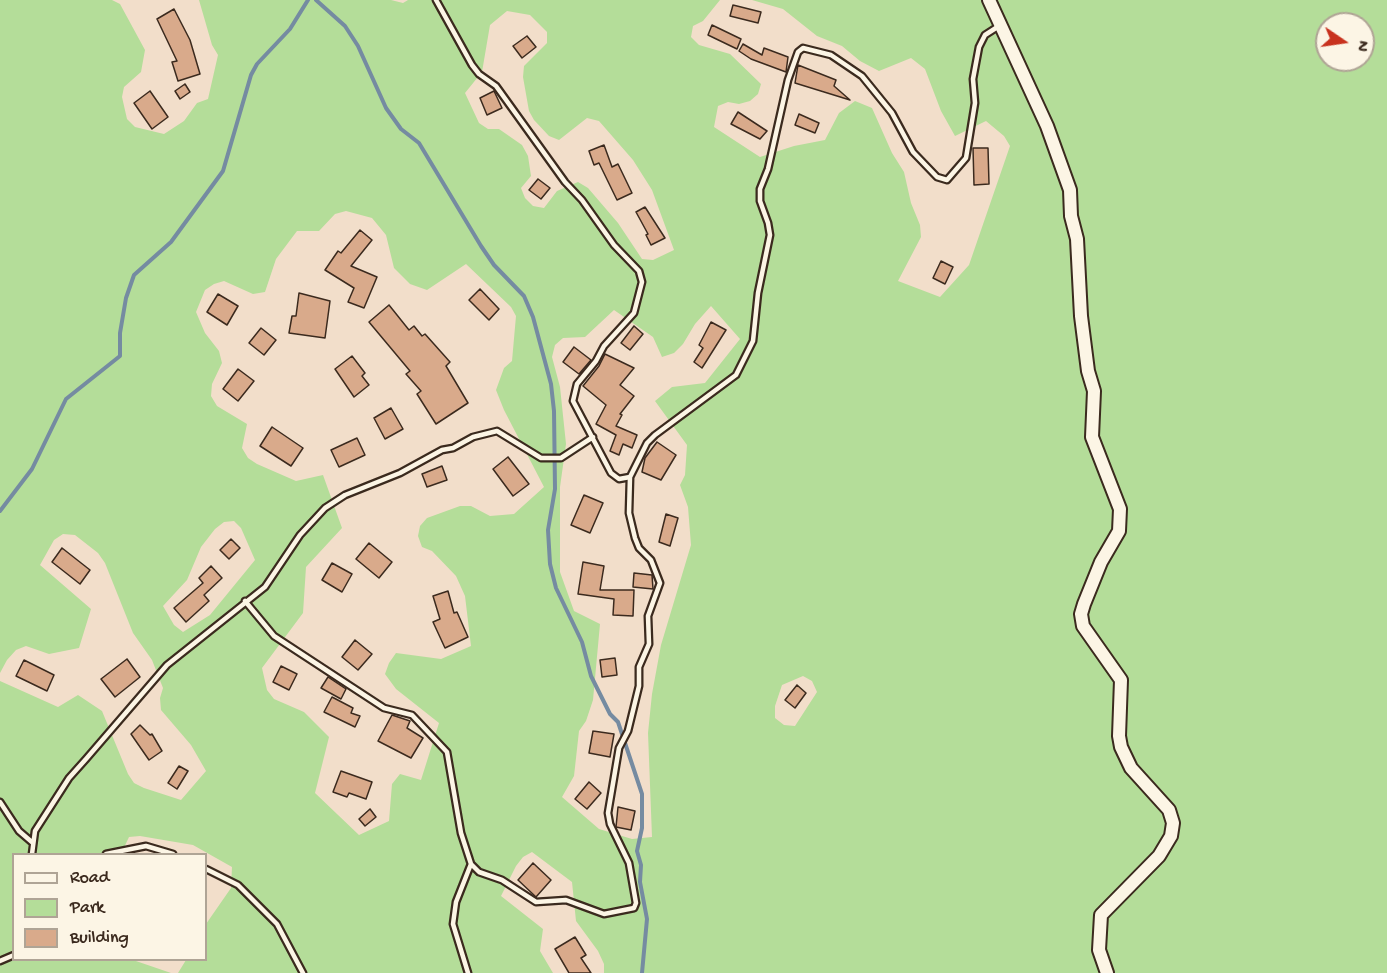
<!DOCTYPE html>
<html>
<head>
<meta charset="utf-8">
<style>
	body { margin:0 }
	#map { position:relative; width:1387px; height:973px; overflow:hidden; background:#f2deca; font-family:"Gochi Hand",sans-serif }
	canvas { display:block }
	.legend { position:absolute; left:12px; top:853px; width:195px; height:108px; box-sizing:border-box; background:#fcf5e5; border:2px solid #afa495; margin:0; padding:8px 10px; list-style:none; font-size:18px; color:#3b2a1e }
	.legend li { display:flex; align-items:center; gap:12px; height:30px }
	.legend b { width:30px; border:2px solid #afa495 }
	.north { position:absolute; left:1315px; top:12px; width:60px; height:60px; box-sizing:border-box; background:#fcf5e5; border:2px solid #afa495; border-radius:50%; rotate:103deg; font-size:16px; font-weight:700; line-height:24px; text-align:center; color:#3b2a1e }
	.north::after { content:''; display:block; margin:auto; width:21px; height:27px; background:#c8321e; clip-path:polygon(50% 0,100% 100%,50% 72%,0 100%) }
</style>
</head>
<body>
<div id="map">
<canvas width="1387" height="973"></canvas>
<ul class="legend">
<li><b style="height:8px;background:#fcf5e5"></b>Road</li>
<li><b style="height:16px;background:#b4dd99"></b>Park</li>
<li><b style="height:16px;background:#d9aa8b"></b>Building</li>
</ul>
<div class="north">N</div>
</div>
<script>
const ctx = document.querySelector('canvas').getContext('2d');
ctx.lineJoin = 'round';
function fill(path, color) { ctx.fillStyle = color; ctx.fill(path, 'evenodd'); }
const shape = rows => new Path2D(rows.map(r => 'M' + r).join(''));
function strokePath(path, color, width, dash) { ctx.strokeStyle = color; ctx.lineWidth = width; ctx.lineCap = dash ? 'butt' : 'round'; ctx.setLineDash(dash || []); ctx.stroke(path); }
const green = shape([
	[0,0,112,0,120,4,145,50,141,72,124,87,122,97,127,119,135,127,164,134,184,121,197,103,208,99,218,55,212,45,199,0,391,0,403,3,408,0,720,0,703,21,693,26,691,37,699,45,730,54,761,84,758,94,750,101,739,104,728,102,718,106,714,127,760,157,794,146,825,140,839,113,855,101,872,108,892,153,904,172,911,203,920,225,921,237,898,281,940,297,969,265,1010,146,1004,136,986,121,955,136,941,111,925,69,911,58,879,71,860,61,842,46,817,36,783,9,752,0,1387,0,1387,973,604,973,604,964,598,951,576,921,572,882,532,852,523,857,516,866,501,896,543,929,540,951,553,973,178,973,186,960,206,960,206,924,231,888,232,867,193,845,140,836,129,837,121,854,14,854,14,960,133,960,171,973,0,973,0,681,58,707,78,695,102,711,128,774,134,783,144,788,181,800,206,771,191,745,161,710,160,698,163,688,152,660,133,633,105,563,98,553,75,535,63,534,54,540,40,565,91,609,79,648,49,654,26,646,16,650,7,660,0,673],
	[507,11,530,15,547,32,547,43,524,66,523,77,529,111,534,120,549,136,559,140,587,118,599,121,633,160,652,190,674,250,653,260,642,259,618,223,588,188,578,182,557,191,544,208,533,206,525,198,521,188,531,176,528,156,522,145,499,129,488,129,479,123,465,93,482,72,490,25],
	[1327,24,1363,24,1363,60,1327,60],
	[346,211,372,218,386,235,394,268,410,284,427,290,466,264,511,307,516,316,512,361,504,368,496,390,504,410,544,487,514,514,490,516,471,506,460,506,427,518,420,526,418,536,422,547,432,551,456,576,465,596,471,646,441,659,396,653,389,663,385,674,396,689,439,723,421,780,400,774,392,784,389,821,359,835,315,793,329,737,304,712,274,699,267,690,262,668,303,613,306,567,342,528,323,475,296,481,257,464,248,458,242,448,247,424,217,406,211,396,212,384,222,363,219,351,205,333,196,312,205,290,214,284,224,281,253,294,265,292,276,259,297,231,319,231,335,214],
	[711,306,740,339,705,383,672,387,655,401,687,445,685,475,680,485,688,507,691,545,661,645,652,694,648,733,652,837,632,839,599,829,562,797,574,776,579,731,586,721,593,700,600,624,574,611,560,572,560,487,566,444,560,387,552,357,555,345,563,338,585,337,614,310,653,337,662,357,674,353,683,344,695,324],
	[234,521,241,528,255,560,210,615,183,632,174,625,163,606,187,580,201,547,215,529,224,522],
	[803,676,812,681,817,692,795,726,784,725,775,718,775,706,782,685]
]);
const stream = shape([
	[316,0,345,26,358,46,386,108,401,129,419,143,481,246,494,265,524,296,533,317,551,384,554,411,555,489,548,530,550,564,556,588,582,642,591,676,610,714,618,722,642,794,642,828,637,851,641,865,640,882,647,919,642,973],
	[0,511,32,469,66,399,120,356,120,333,126,298,134,275,171,242,223,171,251,75,257,64,290,29,308,0]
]);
const building = shape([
	[733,5,761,12,758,23,730,16,733,5],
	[174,9,190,40,200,74,178,81,172,62,177,61,157,19,174,9],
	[712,25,741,39,737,49,708,35,712,25],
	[527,36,536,47,522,58,513,46,527,36],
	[743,44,762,55,764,48,788,57,786,72,751,59,739,51,743,44],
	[798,65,836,80,834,86,850,100,795,83,798,65],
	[185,84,190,92,180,99,175,91,185,84],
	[150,91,168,117,152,129,134,103,150,91],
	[494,91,502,108,487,115,480,98,494,91],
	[738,112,767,131,760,139,731,124,738,112],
	[799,114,819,123,815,133,795,125,799,114],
	[604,145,612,167,618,164,632,193,617,200,599,163,594,165,589,151,604,145],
	[973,148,988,148,989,184,974,185,973,148],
	[538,179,550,188,541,199,529,190,538,179],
	[645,207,665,238,651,245,646,235,648,234,636,212,645,207],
	[360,230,372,240,351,266,377,277,364,308,348,302,354,288,325,270,338,251,341,253,360,230],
	[941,261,953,267,945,284,933,278,941,261],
	[480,289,499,309,489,320,469,300,480,289],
	[299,293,330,301,325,338,289,333,292,316,296,316,299,293],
	[218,294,238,306,227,325,207,312,218,294],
	[389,305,409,330,414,326,422,336,425,334,450,362,446,366,468,403,436,424,417,394,421,391,406,374,410,371,369,322,389,305],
	[711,322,726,330,702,368,694,362,703,348,699,345,711,322],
	[634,326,643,334,630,350,621,343,634,326],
	[261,328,276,340,264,355,249,343,261,328],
	[574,347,591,360,579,374,563,362,574,347],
	[605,354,634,368,620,385,634,396,620,414,622,415,616,426,637,435,632,448,623,444,619,455,610,451,616,435,596,424,606,405,583,386,599,366,605,354],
	[352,356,365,373,362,376,369,385,354,397,335,369,352,356],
	[238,369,254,381,238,401,223,389,238,369],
	[391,408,403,429,385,439,374,418,391,408],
	[272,427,303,448,291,466,260,446,272,427],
	[357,438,365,455,339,467,331,450,357,438],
	[657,442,676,455,661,480,642,472,645,458,657,442],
	[508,457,529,484,513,496,493,469,508,457],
	[442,466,447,480,427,487,422,474,442,466],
	[584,495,603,503,590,533,571,525,584,495],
	[666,514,678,518,670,546,659,542,666,514],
	[231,539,240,548,229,559,220,550,231,539],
	[369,543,392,562,379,578,356,559,369,543],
	[62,548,90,570,80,584,52,562,62,548],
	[583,562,604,566,600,590,634,590,633,616,613,615,614,599,578,594,583,562],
	[332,563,352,574,342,592,322,580,332,563],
	[211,566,222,578,204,595,209,601,186,622,174,608,203,583,199,578,211,566],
	[634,573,652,575,653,589,633,587,634,573],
	[448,591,454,613,457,612,468,637,445,648,433,622,440,619,433,596,448,591],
	[355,640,372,654,358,670,342,657,355,640],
	[615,658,617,675,602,677,600,660,615,658],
	[127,659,140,677,115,697,101,679,127,659],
	[24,660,54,675,47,691,16,676,24,660],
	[281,666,297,674,289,690,273,682,281,666],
	[328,677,346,689,341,699,321,688,328,677],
	[797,685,806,693,795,708,785,700,797,685],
	[332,697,353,708,351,713,360,716,355,727,324,712,332,697],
	[392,715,410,721,407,728,423,738,411,758,378,741,392,715],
	[140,725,150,735,152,734,162,751,149,760,131,734,140,725],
	[593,731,614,734,610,757,589,753,593,731],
	[179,766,188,771,177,789,168,783,179,766],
	[341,771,372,782,366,799,349,793,347,797,333,792,341,771],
	[589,782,601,793,587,809,575,799,589,782],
	[618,807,635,811,631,830,616,827,618,807],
	[370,809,376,817,365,826,359,819,370,809],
	[533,863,551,880,536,897,518,880,533,863],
	[575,937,586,955,581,958,591,973,569,973,555,949,575,937]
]);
const service = shape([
	[436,0,472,65,479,74,496,86,565,182,582,200,614,245,639,271,642,282,634,313,604,346,596,361,577,384,573,401,611,473,619,479,630,477,647,443,655,435,736,375,753,341,758,293,770,235,768,223,760,201,760,189,768,169,788,80,798,52,803,48,831,55,862,76,892,113,913,152,937,177,947,180,966,158,975,103,973,79,979,47,985,35,999,26],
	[245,601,274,636,384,708,412,715,447,752,461,833,471,864,479,872,502,880,536,902,566,900,604,914,634,908,636,903,629,863,610,824,608,813,619,748,628,731,639,686,639,667,649,644,648,616,660,583,651,560,639,548,635,538,629,513,630,477],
	[0,802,19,831,33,843],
	[32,854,35,831,69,778,86,759,167,665,265,587,300,535,325,508,345,495,400,473,442,450,453,448,473,437,497,431,541,458,561,458,593,437],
	[106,854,146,846,173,854],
	[206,869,238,885,277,924,303,973],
	[0,961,14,955],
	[468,973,453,924,456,902,471,864]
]);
const tertiary = shape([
	[989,0,1047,126,1070,190,1071,216,1077,239,1081,316,1088,371,1094,391,1092,437,1120,509,1119,531,1101,562,1084,604,1081,614,1083,626,1121,680,1119,736,1121,747,1131,768,1169,810,1173,823,1171,836,1159,856,1101,915,1099,950,1107,973]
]);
fill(green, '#b4dd99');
strokePath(stream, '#758ba1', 4);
fill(building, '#d9aa8b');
strokePath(building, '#3b2a1e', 1.5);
strokePath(service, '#3b2a1e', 9);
strokePath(tertiary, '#3b2a1e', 16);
strokePath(service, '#fcf5e5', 4.5);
strokePath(tertiary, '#fcf5e5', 12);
</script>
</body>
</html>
